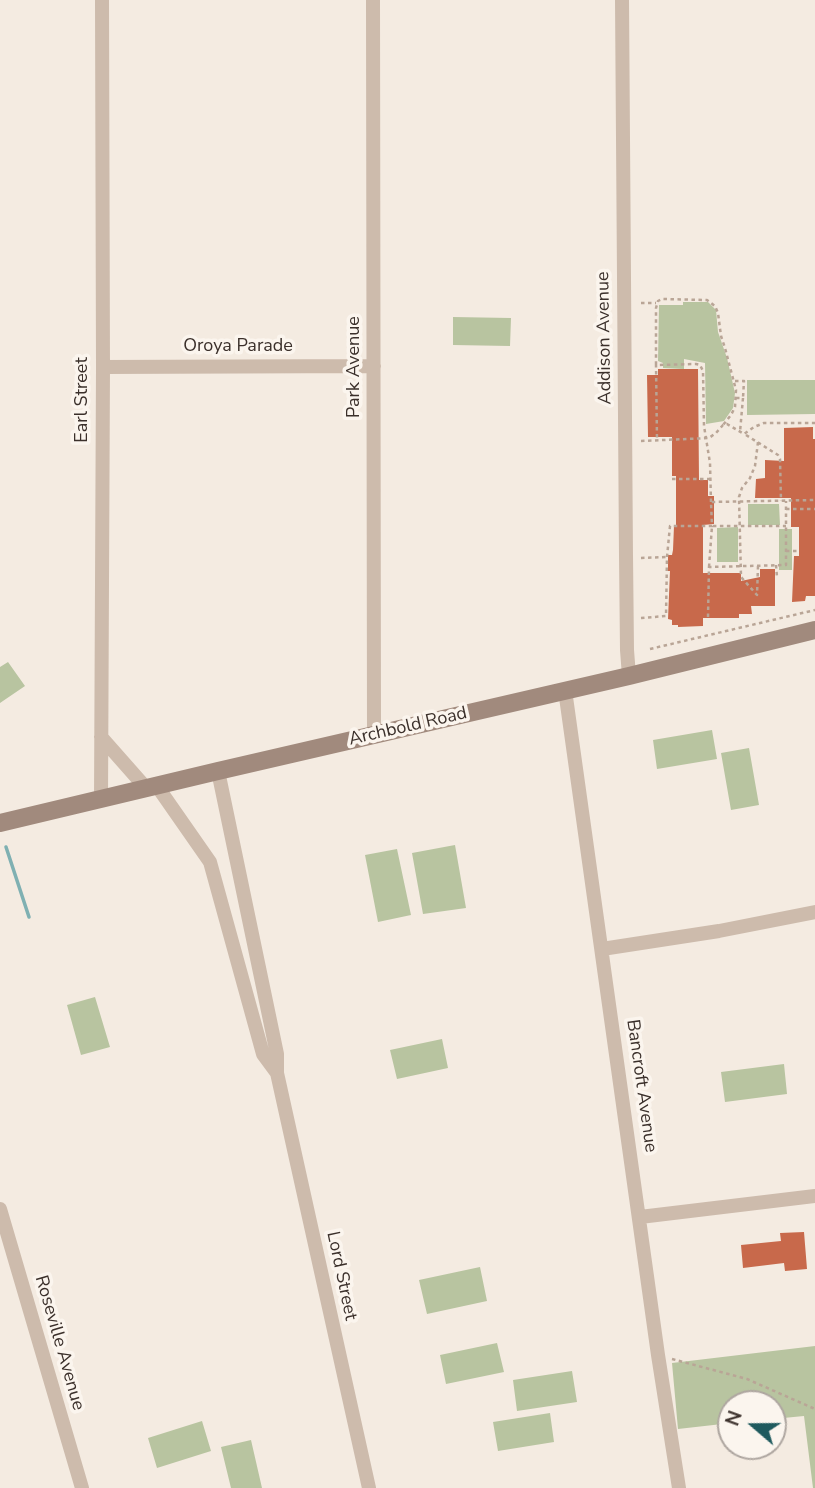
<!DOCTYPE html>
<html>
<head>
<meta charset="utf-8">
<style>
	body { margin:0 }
	#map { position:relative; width:815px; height:1488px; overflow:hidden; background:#f4ebe1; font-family:"Nunito Sans",sans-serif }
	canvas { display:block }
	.north { position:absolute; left:717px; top:1390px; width:70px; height:70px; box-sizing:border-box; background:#fbf5ee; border:2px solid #aea6a0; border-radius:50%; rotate:290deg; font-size:19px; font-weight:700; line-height:28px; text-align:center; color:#3b302b }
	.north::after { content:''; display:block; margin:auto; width:24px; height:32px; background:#1f5a5e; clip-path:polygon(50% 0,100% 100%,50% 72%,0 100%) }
</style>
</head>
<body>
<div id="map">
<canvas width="815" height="1488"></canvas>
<div class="north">N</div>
</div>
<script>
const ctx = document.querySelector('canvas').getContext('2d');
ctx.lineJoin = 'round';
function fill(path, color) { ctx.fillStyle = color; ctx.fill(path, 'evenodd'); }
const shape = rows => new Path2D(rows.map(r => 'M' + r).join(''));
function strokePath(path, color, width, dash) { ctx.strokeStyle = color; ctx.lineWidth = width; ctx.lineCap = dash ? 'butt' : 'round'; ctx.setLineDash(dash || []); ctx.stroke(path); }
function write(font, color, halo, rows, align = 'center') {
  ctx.font = font + ' "Nunito Sans",sans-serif'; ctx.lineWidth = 7; ctx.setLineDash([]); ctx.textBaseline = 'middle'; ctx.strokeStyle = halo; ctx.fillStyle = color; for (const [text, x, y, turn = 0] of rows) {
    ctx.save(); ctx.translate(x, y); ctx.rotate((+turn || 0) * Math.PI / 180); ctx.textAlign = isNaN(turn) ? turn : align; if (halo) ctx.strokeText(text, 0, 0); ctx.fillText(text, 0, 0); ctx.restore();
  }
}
const green = shape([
	[683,302,708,302,716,310,718,332,727,358,735,393,733,408,724,421,706,424,705,363,684,359,684,369,663,368,663,363,658,361,659,305,683,305],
	[453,317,511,318,510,346,453,345],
	[747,380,815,380,815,414,747,415],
	[748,504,779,504,780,525,748,525],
	[738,527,738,562,717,562,717,528],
	[779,529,792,529,792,570,779,570],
	[8,662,25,686,0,703,0,667],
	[712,730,717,759,657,769,653,740],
	[749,748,759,805,731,810,721,753],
	[455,845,466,908,423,914,412,853],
	[397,849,411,915,378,922,365,855],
	[95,997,110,1047,81,1055,67,1005],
	[442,1039,448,1068,397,1079,390,1050],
	[784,1064,787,1094,725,1102,721,1072],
	[480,1267,487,1301,427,1314,419,1280],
	[497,1343,504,1372,446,1384,440,1355],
	[815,1346,815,1488,813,1488,804,1416,773,1419,773,1404,731,1404,731,1423,678,1429,672,1363],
	[572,1371,577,1402,517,1411,513,1380],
	[550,1413,554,1442,498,1451,493,1422],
	[202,1421,211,1451,157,1468,148,1438],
	[251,1440,262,1488,231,1488,221,1447]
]);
const stream = shape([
	[6,847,29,917]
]);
const building = shape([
	[658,369,698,369,699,480,708,480,708,496,714,496,714,524,703,525,703,573,741,573,741,581,760,577,760,569,775,569,775,606,751,606,752,614,739,614,739,618,703,618,703,626,678,627,678,625,672,625,672,620,668,619,670,571,668,571,668,555,672,555,673,550,674,526,676,526,676,476,672,476,672,437,648,437,647,375,658,375],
	[813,427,813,439,815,439,815,596,806,596,805,601,792,602,794,556,799,556,799,527,791,527,791,498,755,498,756,479,765,478,765,460,784,461,784,428],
	[804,1232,807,1269,785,1271,784,1263,743,1268,741,1245,781,1241,780,1233]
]);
const path = shape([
	[641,303,656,303],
	[656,364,657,440],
	[735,381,744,381,743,398],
	[736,398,743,398,740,432],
	[746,435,778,455,780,459,781,501],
	[641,441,709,438,716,433,723,425,727,424,744,434,754,427,764,423,815,423],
	[672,479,711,479],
	[711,502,710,463,704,426,703,371,700,365,696,364,657,365,656,364,656,308,658,301,662,299,707,300,715,306,718,313,721,336,725,348,736,390,735,407,731,415,723,425],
	[786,509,815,509],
	[786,551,799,551],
	[641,558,667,557],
	[776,565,777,577],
	[758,566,757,595,741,577,739,497,742,488,750,478,755,466,758,442],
	[709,567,712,526,786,526],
	[708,617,709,567,786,565,786,501],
	[641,618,666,616,667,557,670,526,712,526,711,502,815,500],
	[650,649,815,610],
	[672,1359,747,1379,815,1409]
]);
const minor = shape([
	[373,0,374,735],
	[622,0,626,555,627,650,629,676],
	[103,367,374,366],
	[565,690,658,1355,679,1488],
	[101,737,146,788],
	[218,771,277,1054,277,1073,369,1488],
	[157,786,210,862,263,1054,277,1073],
	[101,799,103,367,102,0],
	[602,949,719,931,815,912],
	[0,1209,82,1488],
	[640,1217,815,1196]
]);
const secondary = shape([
	[0,823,218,771,629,676,815,630]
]);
const streetNames = [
	["Addison Avenue",605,338,-91],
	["Oroya Parade",238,347],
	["Park Avenue",355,367,-90],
	["Earl Street",83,400,-90],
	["Archbold Road",408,727,-13],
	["Bancroft Avenue",641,1086,82],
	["Lord Street",341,1276,78],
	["Roseville Avenue",59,1343,74]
];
fill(green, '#b8c4a0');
strokePath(stream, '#7fb0b2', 3.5);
fill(building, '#c8694b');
strokePath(path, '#b9a596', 2.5, [3.5, 3.5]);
strokePath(minor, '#cdbbac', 14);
strokePath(secondary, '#a18a7d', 18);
write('18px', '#3b302b', '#fbf5ee', streetNames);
</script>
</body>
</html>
